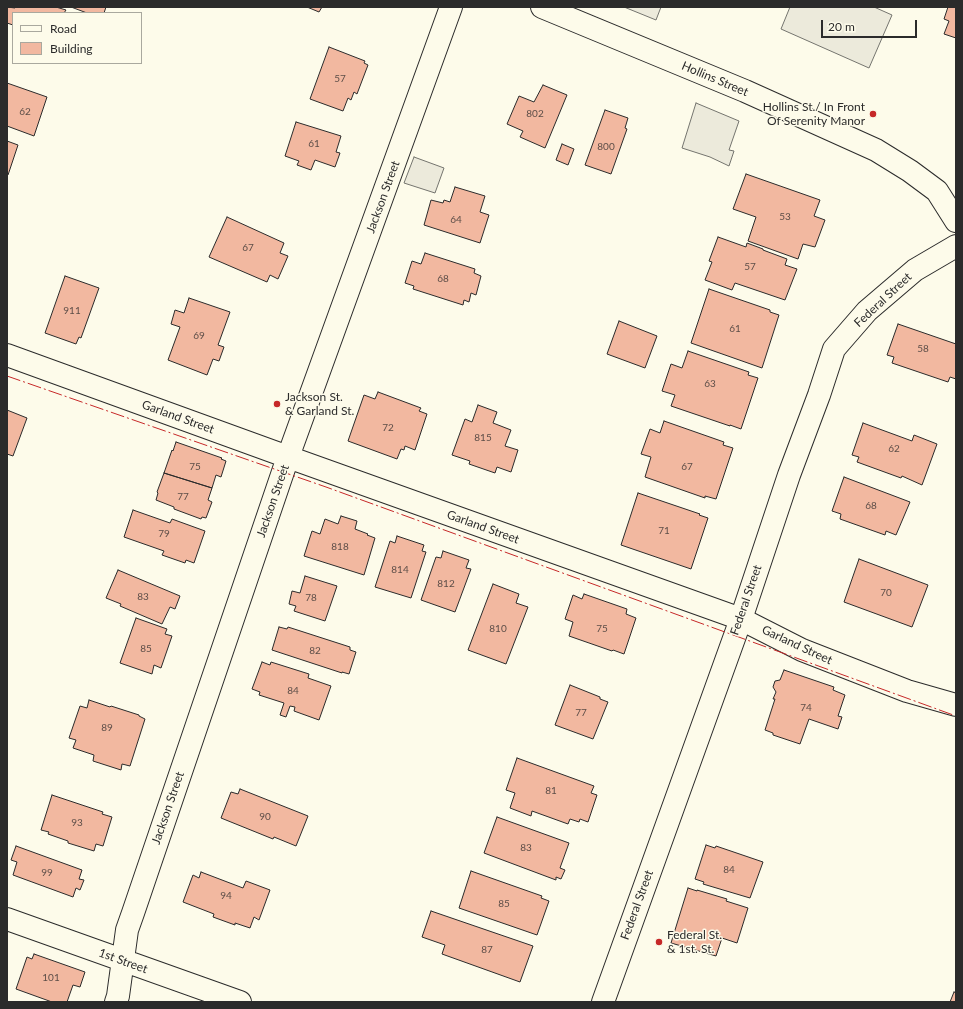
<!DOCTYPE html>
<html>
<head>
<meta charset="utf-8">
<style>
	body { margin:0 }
	#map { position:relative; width:963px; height:1009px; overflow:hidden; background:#fdfbea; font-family:Lato,sans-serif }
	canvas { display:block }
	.frame { position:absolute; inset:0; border:8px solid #2b2b2b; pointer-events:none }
	.legend { position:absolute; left:12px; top:12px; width:130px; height:52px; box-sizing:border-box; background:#fdfbea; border:1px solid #a9a89e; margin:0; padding:5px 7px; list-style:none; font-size:12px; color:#2b2b2b }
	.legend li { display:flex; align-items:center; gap:8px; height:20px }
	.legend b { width:20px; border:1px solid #a9a89e }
	.scale { position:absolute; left:821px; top:20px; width:96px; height:18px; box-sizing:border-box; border:2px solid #2b2b2b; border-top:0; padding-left:5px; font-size:12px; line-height:14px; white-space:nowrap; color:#2b2b2b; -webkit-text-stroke:3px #fdfbea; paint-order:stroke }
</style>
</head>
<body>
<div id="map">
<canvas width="963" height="1009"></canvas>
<div class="frame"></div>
<ul class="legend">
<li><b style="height:5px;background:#fdfbea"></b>Road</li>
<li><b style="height:11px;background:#f2b8a0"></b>Building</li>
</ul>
<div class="scale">20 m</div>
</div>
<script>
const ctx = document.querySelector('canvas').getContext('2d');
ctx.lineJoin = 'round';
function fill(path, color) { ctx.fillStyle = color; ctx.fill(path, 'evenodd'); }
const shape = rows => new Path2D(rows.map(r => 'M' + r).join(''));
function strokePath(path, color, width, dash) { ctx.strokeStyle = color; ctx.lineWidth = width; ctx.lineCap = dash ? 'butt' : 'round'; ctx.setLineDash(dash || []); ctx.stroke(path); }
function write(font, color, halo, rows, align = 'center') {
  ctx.font = font + ' Lato,sans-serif'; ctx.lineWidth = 3; ctx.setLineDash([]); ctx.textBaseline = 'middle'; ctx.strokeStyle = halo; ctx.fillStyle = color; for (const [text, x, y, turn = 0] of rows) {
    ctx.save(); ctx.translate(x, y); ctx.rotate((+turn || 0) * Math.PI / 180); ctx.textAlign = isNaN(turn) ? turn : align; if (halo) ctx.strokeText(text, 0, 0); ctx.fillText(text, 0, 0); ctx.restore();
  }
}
const parking = shape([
	[624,7,661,7,656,20,624,7],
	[790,7,874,7,892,15,869,68,781,29,790,7],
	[696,103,739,121,729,150,734,151,729,166,710,157,682,148,696,103],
	[414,157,444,168,435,193,404,183,414,157]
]);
const building = shape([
	[7,7,15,8,15,7,56,7,66,10,64,13,13,13,13,25,7,23,7,7],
	[71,7,106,7,104,13,87,13,71,7],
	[307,7,322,7,319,12,307,7],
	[948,7,956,7,956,38,944,34,949,21,944,19,948,7],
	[329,47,365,61,364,63,368,65,357,94,354,92,351,100,348,98,343,111,310,99,329,47],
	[7,83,47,97,34,136,7,126,7,83],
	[543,85,567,95,545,148,520,137,523,131,507,124,519,96,534,102,543,85],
	[605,110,628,118,625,128,627,129,611,174,585,165,605,110],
	[296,122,341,136,336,152,340,153,335,167,315,160,311,170,297,165,299,161,285,156,296,122],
	[7,141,18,145,8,175,7,175,7,141],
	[562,144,574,149,568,165,556,160,562,144],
	[746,174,820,200,814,216,825,220,815,247,803,244,798,259,748,241,756,217,733,209,746,174],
	[455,187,485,196,480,212,489,215,480,243,424,225,431,200,443,203,444,200,450,202,455,187],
	[227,217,284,243,280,253,288,256,278,279,270,275,267,282,209,257,227,217],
	[718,237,746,247,747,243,763,249,763,250,787,259,785,265,797,269,785,300,735,283,732,290,705,280,712,262,709,261,718,237],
	[425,253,475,269,474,273,481,276,476,295,471,293,469,302,464,300,463,305,413,289,414,286,405,283,412,261,421,264,425,253],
	[65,276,99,288,81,338,79,337,76,344,45,333,65,276],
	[709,289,770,310,770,312,779,315,762,368,691,343,709,289],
	[189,298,230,312,218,345,224,347,219,361,213,359,207,375,168,360,180,327,171,324,175,310,184,313,189,298],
	[619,321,657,336,645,368,607,354,619,321],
	[898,324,956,344,956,379,950,377,948,382,892,363,894,357,887,355,898,324],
	[688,351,749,372,748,375,758,378,741,429,730,425,730,426,671,406,675,395,662,391,671,364,682,368,688,351],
	[378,392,421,408,419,411,427,414,415,450,405,446,404,450,401,449,397,459,348,441,364,395,375,399,378,392],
	[478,405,497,412,493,423,511,430,505,446,518,450,511,472,497,467,495,473,469,464,470,461,452,455,465,419,472,422,478,405],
	[7,410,27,418,13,456,7,454,7,410],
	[664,421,724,442,723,445,733,448,716,499,705,496,705,498,645,477,651,457,641,454,650,429,660,433,664,421],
	[863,423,912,441,914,435,937,444,922,485,902,476,901,478,857,462,859,457,852,455,863,423],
	[176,442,222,458,221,459,226,461,221,477,216,475,212,488,164,473,172,450,173,451,176,442],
	[164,473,212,488,208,500,212,502,206,518,202,517,201,519,174,509,174,507,156,500,158,493,157,492,164,473],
	[844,477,910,502,896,535,886,531,885,535,840,519,841,514,832,511,844,477],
	[638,493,700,514,699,515,708,518,691,569,621,545,638,493],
	[133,510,170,523,172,519,205,531,194,563,186,560,185,563,162,555,164,551,124,537,133,510],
	[341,516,357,521,355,529,368,534,367,535,375,538,364,575,304,556,312,531,320,534,325,519,338,524,341,516],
	[397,536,424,545,422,551,426,552,411,598,375,587,390,541,395,543,397,536],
	[443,551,469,560,466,568,471,569,455,612,421,600,436,557,441,558,443,551],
	[859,559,928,585,912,627,844,602,859,559],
	[118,570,180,596,175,609,170,607,162,624,120,606,121,604,106,598,118,570],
	[305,576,337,586,325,621,294,611,296,606,289,604,292,591,300,593,305,576],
	[493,584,519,594,516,603,528,607,506,664,468,650,493,584],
	[584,594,627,609,626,614,636,618,624,654,613,650,612,651,569,636,573,622,565,619,573,595,582,599,584,594],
	[136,618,167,629,165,634,172,636,161,668,154,665,152,674,120,663,136,618],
	[279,627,287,629,288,627,350,647,350,650,356,652,349,674,342,672,342,673,272,650,279,627],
	[262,662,270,665,271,662,309,674,308,678,331,686,319,720,294,711,295,707,290,706,286,717,280,715,284,703,259,695,260,692,252,689,262,662],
	[784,670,834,687,833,690,845,695,838,716,842,717,838,729,809,719,800,744,773,735,773,733,765,730,775,699,773,699,776,692,773,687,775,681,780,680,784,670],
	[570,685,600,697,600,699,608,702,593,739,555,725,570,685],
	[89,700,110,707,111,706,139,715,139,716,145,719,130,766,122,764,121,770,93,761,94,755,73,748,76,740,69,738,80,706,87,708,89,700],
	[517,758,594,786,591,793,597,795,588,822,580,819,579,822,570,819,568,824,532,811,531,816,510,808,515,793,506,790,517,758],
	[240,789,308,816,296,846,274,837,273,839,221,818,231,792,238,794,240,789],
	[52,795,103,812,102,814,112,817,103,846,96,844,94,851,68,843,68,841,48,834,49,832,41,830,52,795],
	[497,817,569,843,560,868,565,870,561,879,556,877,556,880,484,853,497,817],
	[706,845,715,848,716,846,763,862,750,898,703,884,704,882,695,879,706,845],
	[16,846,82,870,79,879,84,880,80,890,76,888,73,897,13,875,17,862,11,860,16,846],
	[471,871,542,896,541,898,549,901,537,935,459,908,471,871],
	[201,872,243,888,246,881,270,890,259,920,254,917,250,928,235,923,235,925,213,917,214,914,183,902,193,875,199,878,201,872],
	[688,888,697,891,697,890,727,899,726,901,748,908,737,943,722,938,716,956,671,943,688,888],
	[431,911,533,946,520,982,442,954,445,945,422,937,431,911],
	[34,954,85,972,80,987,73,985,67,1002,52,1002,16,989,27,957,32,959,34,954],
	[954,992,956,993,956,1002,950,1002,954,992]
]);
const minor = shape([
	[542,7,745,91,876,150,910,171,937,191,956,221],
	[7,355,288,457,741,619,802,650,907,691,956,705],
	[7,919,240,1002],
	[116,1002,118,996,127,930,133,913,288,457,451,7]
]);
const tertiary = shape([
	[603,1002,741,619,789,475,819,395,834,349,867,311,915,270,956,246]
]);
const power = shape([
	[7,376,326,487,956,716]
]);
const markers = [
	[873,114,4,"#c62828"],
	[277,404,4,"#c62828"],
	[659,942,4,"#c62828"]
];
const numberNames = [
	["57",340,79],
	["62",25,112],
	["802",535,114],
	["61",314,144],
	["800",606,147],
	["53",785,217],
	["64",456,220],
	["67",248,248],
	["57",750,267],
	["68",443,279],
	["911",72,311],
	["61",735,329],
	["69",199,336],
	["58",923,349],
	["63",710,384],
	["72",388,428],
	["815",483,438],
	["62",894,449],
	["75",195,467],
	["67",687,467],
	["77",183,497],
	["68",871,506],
	["71",664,531],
	["79",164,534],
	["818",340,547],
	["814",400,570],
	["812",446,584],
	["70",886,593],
	["83",143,597],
	["78",311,598],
	["810",498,629],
	["75",602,629],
	["85",146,649],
	["82",315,651],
	["84",293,691],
	["74",806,708],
	["77",581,713],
	["89",107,728],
	["81",551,791],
	["90",265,817],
	["93",77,823],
	["83",526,848],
	["84",729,870],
	["99",47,873],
	["94",226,896],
	["85",504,904],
	["87",487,950],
	["101",51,978]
];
const streetNames = [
	["Hollins Street",715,79,23],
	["Jackson Street",383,197,-70],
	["Federal Street",883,300,-43],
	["Garland Street",178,417,20],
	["Jackson Street",273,501,-71],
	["Garland Street",483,527,20],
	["Federal Street",746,600,-71],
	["Garland Street",797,645,25],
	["Jackson Street",168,808,-71],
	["Federal Street",637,905,-70],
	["1st Street",123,961,20]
];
const poiNames = [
	["Hollins St./ In Front",865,107,"right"],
	["Of Serenity Manor",865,121,"right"],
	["Jackson St.",285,397],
	["& Garland St.",285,411],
	["Federal St.",667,935],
	["& 1st. St.",667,949]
];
fill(parking, '#eceadb');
strokePath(parking, '#74746e', 1);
fill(building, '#f2b8a0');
strokePath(building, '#2b2b2b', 1);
strokePath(minor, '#2b2b2b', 24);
strokePath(tertiary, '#2b2b2b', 24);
strokePath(minor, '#fdfbea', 22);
strokePath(tertiary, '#fdfbea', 22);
strokePath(power, '#c62828', 1, [14, 3, 2, 3]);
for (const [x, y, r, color] of markers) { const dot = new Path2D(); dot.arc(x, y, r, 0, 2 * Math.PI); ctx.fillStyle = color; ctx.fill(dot); strokePath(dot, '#fdfbea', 1.5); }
write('10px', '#5d4e48', null, numberNames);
write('12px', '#2b2b2b', '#fdfbea', streetNames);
write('12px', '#2b2b2b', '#fdfbea', poiNames, 'left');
</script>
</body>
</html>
